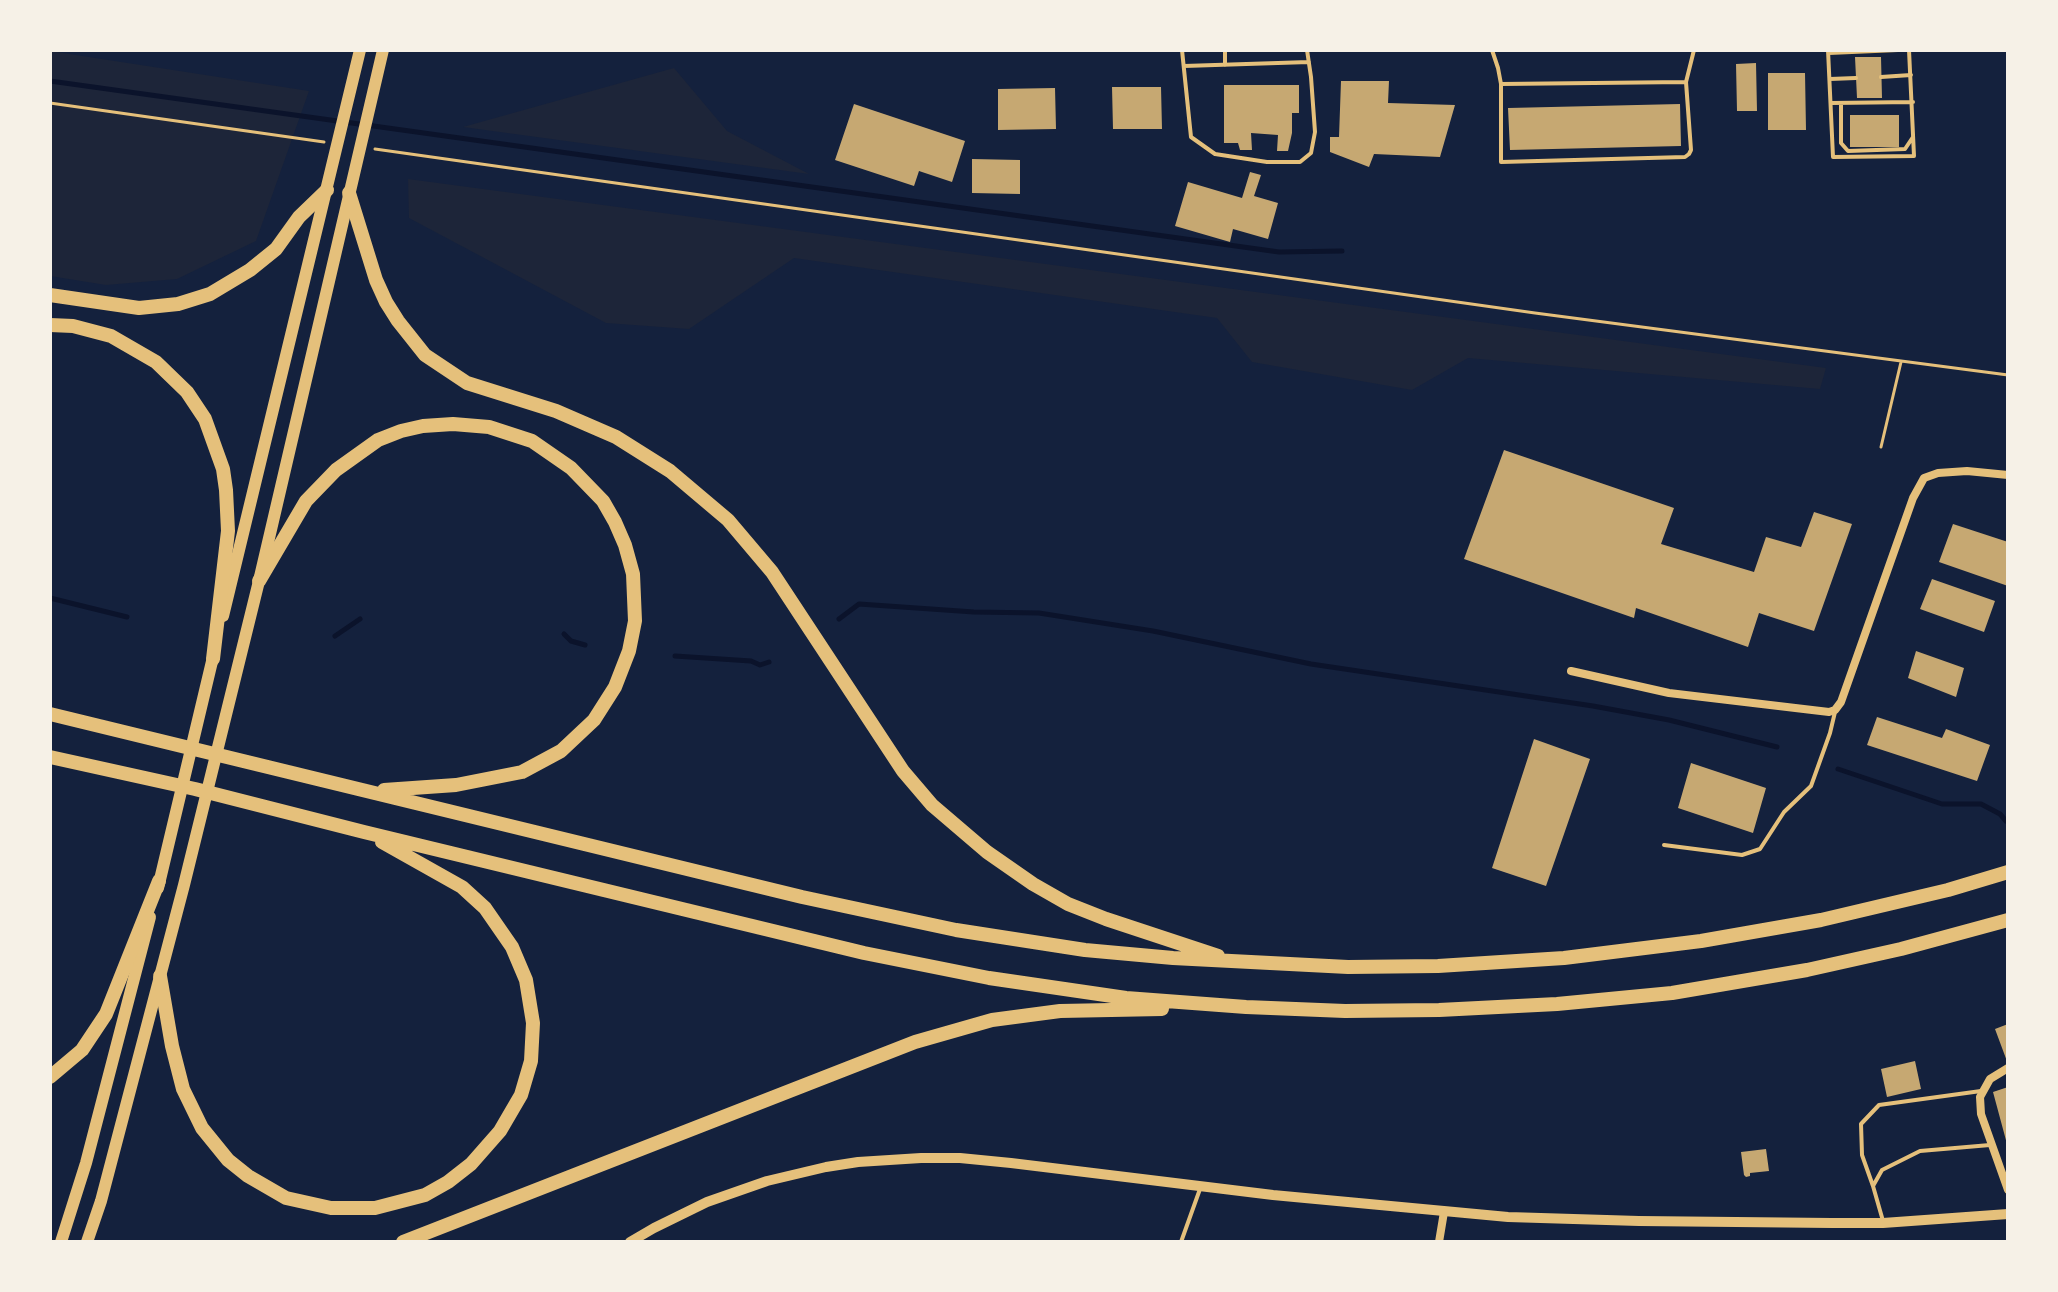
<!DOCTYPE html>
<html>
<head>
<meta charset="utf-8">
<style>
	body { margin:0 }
	#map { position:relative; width:2058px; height:1292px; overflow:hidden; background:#14213d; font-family:Overpass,sans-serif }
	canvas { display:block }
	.frame { position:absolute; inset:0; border:52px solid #f6f1e7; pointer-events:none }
</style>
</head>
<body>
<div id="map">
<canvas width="2058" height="1292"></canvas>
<div class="frame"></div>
</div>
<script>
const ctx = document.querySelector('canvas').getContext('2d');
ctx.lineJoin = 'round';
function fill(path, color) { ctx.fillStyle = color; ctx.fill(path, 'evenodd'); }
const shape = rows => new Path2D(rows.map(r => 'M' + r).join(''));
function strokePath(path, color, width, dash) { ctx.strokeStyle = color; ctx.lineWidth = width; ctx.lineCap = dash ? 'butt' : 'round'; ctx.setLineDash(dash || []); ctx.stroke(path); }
const green = shape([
	[50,51,309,91,256,241,177,279,106,285,50,276],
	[674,68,727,131,809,174,463,127],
	[408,179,1826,368,1820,389,1468,358,1412,390,1252,362,1217,318,794,258,689,329,606,323,409,218]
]);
const stream = shape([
	[50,81,1279,252,1342,251],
	[50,598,127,617],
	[839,619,859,604,974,612,1039,613,1153,631,1311,664,1593,706,1669,720,1777,747],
	[564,634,571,641,585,645],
	[335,636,360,619],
	[675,656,751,661,760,665,769,662],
	[1838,769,1942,804,1981,804,2000,814,2006,821]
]);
const building = shape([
	[1855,57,1881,57,1882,98,1857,98],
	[1756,63,1757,111,1737,111,1736,64],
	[1768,73,1805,73,1806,130,1768,130],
	[1341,81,1389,81,1388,103,1455,105,1440,157,1374,154,1369,167,1330,152,1330,137,1339,137],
	[1224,85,1299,85,1299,113,1292,113,1292,133,1288,151,1277,151,1278,135,1251,133,1252,150,1240,150,1238,143,1224,143],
	[1112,87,1161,87,1162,129,1113,129],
	[1055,88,1056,129,998,130,998,89],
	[854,104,965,141,952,182,919,171,914,186,835,160],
	[1680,104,1681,146,1510,150,1508,108],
	[1850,115,1899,115,1899,147,1850,147],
	[972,159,1020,160,1020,194,972,193],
	[1250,172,1261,175,1254,196,1278,203,1268,239,1233,229,1230,242,1175,226,1188,182,1242,198],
	[1504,450,1674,508,1661,544,1754,572,1766,537,1801,547,1814,512,1852,524,1814,631,1759,613,1748,647,1636,608,1634,618,1464,559],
	[1953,524,2008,542,2008,586,1939,562],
	[1932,579,1995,601,1984,632,1920,609],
	[1916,651,1964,668,1956,697,1908,678],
	[1877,717,1942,738,1946,729,1990,745,1977,781,1867,745],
	[1534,739,1590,759,1546,886,1492,868],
	[1691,763,1766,788,1753,833,1678,808],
	[2008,1024,2008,1064,1995,1029],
	[1915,1061,1921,1089,1887,1097,1881,1069],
	[2008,1087,2008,1144,2007,1144,1993,1092],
	[1766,1149,1769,1171,1750,1173,1750,1176,1746,1177,1744,1175,1741,1152]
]);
const path = shape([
	[50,103,324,142],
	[375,149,1535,313,2008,375],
	[1881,447,1901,362]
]);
const service = shape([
	[1182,50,1191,137,1215,154,1267,162,1300,162,1311,153,1315,132,1311,77,1307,50],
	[1225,50,1225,65],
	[1492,50,1498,68,1501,84],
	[1828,50,1833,157,1914,156,1909,50],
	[1829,53,1898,50],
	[1184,66,1309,62],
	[1881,77,1911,75],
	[1830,79,1856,78],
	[1686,82,1501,84,1501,162,1685,157,1689,154,1691,150,1686,82,1694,50],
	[1831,103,1913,102],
	[1841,103,1841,143,1848,151,1905,149,1913,137],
	[1664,845,1742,855,1760,849,1784,812,1811,786,1830,733,1835,712],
	[1873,1186,1862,1155,1861,1124,1879,1105,1981,1091],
	[1883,1221,1873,1186,1882,1170,1920,1151,1990,1145],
	[1181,1242,1200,1189]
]);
const minor = shape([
	[1571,671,1669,693,1829,712,1835,710,1841,702,1913,498,1924,478,1938,473,1967,471,2008,475],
	[2008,1068,1990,1079,1980,1097,1981,1114,2008,1190],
	[1439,1242,1444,1212]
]);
const tertiary = shape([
	[630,1242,654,1228,707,1202,767,1181,826,1167,858,1162,921,1158,960,1158,1011,1163,1273,1195,1508,1217,1639,1221,1832,1223,1883,1223,2008,1214]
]);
const primary = shape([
	[223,616,360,50],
	[158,888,214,653],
	[61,1242,86,1163,150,917],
	[87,1242,101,1201,184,885,259,581,383,50]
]);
const motorway = shape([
	[349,193,376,280,386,302,398,321,425,355,467,383,556,411,616,437,670,471,728,520,772,572,903,771,932,805,987,852,1033,884,1068,904,1106,919,1218,956],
	[50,295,139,308,178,304,210,294,250,270,276,249,299,217,327,190],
	[50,325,73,326,111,336,156,362,187,392,205,419,223,469,226,490,228,531,213,659],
	[259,581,306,501,336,470,378,440,401,431,423,426,453,424,489,427,532,441,571,468,603,501,615,522,625,545,633,574,635,621,629,651,615,687,594,720,561,751,522,772,456,785,384,790],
	[50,714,802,897,956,930,1085,950,1173,958,1348,967,1438,966,1564,958,1701,941,1821,920,1948,890,2008,872],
	[50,757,195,789,364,832,864,953,989,978,1126,998,1246,1007,1345,1011,1439,1010,1557,1004,1672,993,1807,970,1901,949,2008,920],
	[160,976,172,1046,183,1089,202,1128,228,1160,248,1176,286,1198,331,1208,375,1208,425,1195,448,1182,471,1164,500,1131,521,1095,531,1061,533,1023,526,980,512,947,485,908,462,887,382,842],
	[50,1077,82,1050,106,1014,159,881],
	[403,1242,915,1042,992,1020,1060,1011,1162,1009]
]);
fill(green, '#1d2539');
strokePath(stream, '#0b132b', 5);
fill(building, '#c6a872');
strokePath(path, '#e5c07b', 3);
strokePath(service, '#e5c07b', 4);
strokePath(minor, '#e5c07b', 8);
strokePath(tertiary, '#e5c07b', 10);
strokePath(primary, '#e5c07b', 12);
strokePath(motorway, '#e5c07b', 14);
</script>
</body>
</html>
